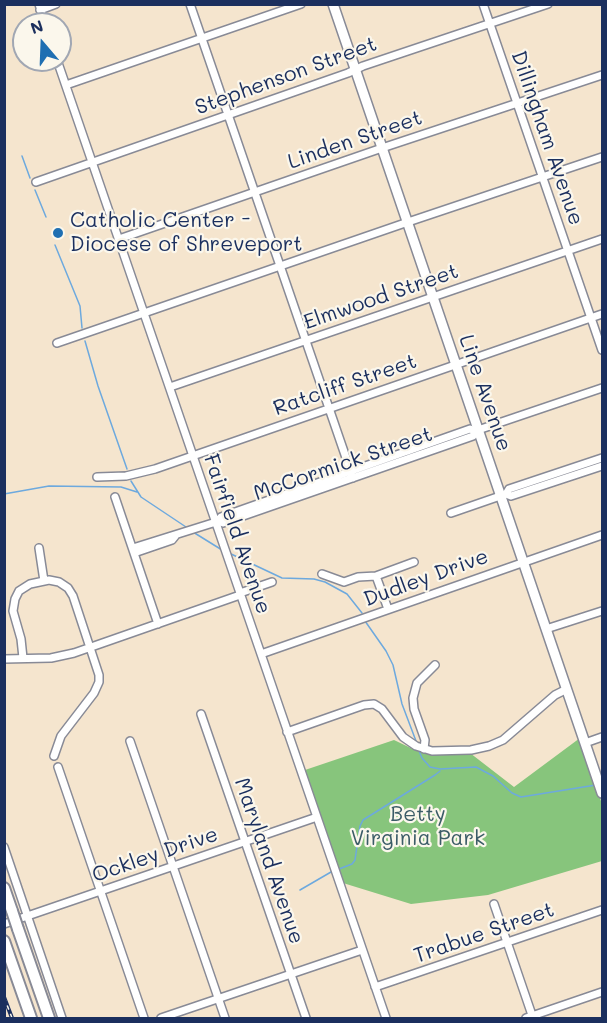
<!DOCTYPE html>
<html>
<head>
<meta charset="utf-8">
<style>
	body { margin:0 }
	#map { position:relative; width:607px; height:1023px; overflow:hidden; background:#f5e5ce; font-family:Mali,sans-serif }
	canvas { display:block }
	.frame { position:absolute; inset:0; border:6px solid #1b2f5e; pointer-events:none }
	.north { position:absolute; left:12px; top:12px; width:60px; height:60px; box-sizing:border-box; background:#fbf7ec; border:2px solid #a1a7b3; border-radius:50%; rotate:341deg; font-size:16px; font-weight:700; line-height:24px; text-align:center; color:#1b2f5e }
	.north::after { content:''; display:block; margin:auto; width:21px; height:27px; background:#1f6fb2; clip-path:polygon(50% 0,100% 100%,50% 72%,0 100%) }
</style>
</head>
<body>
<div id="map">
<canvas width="607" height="1023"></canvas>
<div class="frame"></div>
<div class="north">N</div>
</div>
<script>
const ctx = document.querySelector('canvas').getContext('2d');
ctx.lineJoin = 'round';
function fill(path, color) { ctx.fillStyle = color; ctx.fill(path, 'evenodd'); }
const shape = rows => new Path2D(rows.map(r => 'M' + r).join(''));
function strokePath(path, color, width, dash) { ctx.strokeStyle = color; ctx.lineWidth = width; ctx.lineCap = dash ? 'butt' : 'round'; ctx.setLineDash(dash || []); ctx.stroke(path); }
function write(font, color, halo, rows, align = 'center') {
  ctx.font = font + ' Mali,sans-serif'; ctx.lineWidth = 4.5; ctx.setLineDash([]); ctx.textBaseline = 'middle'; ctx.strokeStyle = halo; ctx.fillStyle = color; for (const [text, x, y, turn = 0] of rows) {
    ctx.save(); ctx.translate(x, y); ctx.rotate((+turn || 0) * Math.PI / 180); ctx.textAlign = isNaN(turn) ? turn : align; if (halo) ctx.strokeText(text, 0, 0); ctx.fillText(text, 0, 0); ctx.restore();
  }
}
const green = shape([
	[580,738,602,804,602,861,488,895,411,904,343,883,305,770,394,740,417,751,470,753,514,787]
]);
const stream = shape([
	[22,156,30,178],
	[35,190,46,217],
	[55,245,80,306,82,328],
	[85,341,98,386,127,469],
	[131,481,141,497,186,527],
	[4,494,49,486,121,487,137,492],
	[193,532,222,550],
	[229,553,282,578,314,579,325,582,347,594,362,613],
	[365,621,386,651,393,665,402,704,416,741],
	[419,751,422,758,430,767,440,769,476,767,493,776,512,793,521,797,596,785],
	[339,869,352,864,355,860,360,826,363,820,435,775,440,771],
	[300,890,331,872]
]);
const minor = shape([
	[39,4,45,24],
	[190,4,353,478],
	[483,4,602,350],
	[40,10,56,4],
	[57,60,386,1018],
	[66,85,301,4],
	[36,182,348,73,363,66,548,4],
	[119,239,382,148,602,75],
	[57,343,408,222,602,157],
	[170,387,602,239],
	[97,477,126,476,155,469,602,314],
	[506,494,511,496,602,466],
	[115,497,158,624],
	[451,513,506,494,509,489,602,458],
	[219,520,223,523,473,436,475,431],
	[39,548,44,581],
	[133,548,216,522,219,520,221,517,470,429,475,431,602,388],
	[134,553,172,540,176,535],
	[322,574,344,582,358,577,376,576,414,562],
	[376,576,388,609],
	[240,593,272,582],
	[546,629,602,611],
	[261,654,602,535],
	[23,658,21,639,13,611,15,599,19,591,30,584,49,580,59,582,68,588,73,596,99,675,99,682,94,693,61,736,54,756],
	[4,659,51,658,74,653,240,595],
	[201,714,306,1018],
	[287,732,364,705,374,704,382,709,403,737,416,746,432,751,471,750,489,746,503,740,555,695,567,689],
	[130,741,225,1018],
	[585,743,602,737],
	[424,749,425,740,414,709,413,698,417,683,435,665],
	[58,767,144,1018],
	[4,847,62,1018],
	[494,904,533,1018],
	[4,924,317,817],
	[375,987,602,910],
	[161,1018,362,950],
	[526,1018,602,992]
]);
const major = shape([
	[333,4,602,793]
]);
const highway = shape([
	[4,888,12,911],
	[18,929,49,1018],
	[4,941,31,1018]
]);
const rail = shape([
	[4,997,12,1018]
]);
const highwayBridge = shape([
	[12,911,18,929]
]);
const markers = [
	[58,233,6,"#1f6fb2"]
];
const streetNames = [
	["Stephenson Street",286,76,-20],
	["Dillingham Avenue",547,138,71],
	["Linden Street",355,140,-19],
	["Elmwood Street",381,297,-19],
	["Ratcliff Street",345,385,-19],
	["Line Avenue",485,393,71],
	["McCormick Street",343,464,-19],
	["Fairfield Avenue",237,534,71],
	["Dudley Drive",426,578,-20],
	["Ockley Drive",155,855,-19],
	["Maryland Avenue",269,861,71],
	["Trabue Street",484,933,-19]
];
const poiNames = [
	["Catholic Center -",70,221],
	["Diocese of Shreveport",70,245]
];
const parkNames = [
	["Betty",418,815],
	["Virginia Park",418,839]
];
fill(green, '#87c57c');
strokePath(stream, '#6da9de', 1.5);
strokePath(minor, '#888a96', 10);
strokePath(major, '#888a96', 12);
strokePath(highway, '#888a96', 14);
strokePath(minor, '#fff', 7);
strokePath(major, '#fff', 9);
strokePath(highway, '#fff', 10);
strokePath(rail, '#1b2f5e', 4);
strokePath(rail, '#fbf7ec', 1.5, [4.5]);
strokePath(highwayBridge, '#888a96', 14, []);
strokePath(highwayBridge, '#fff', 10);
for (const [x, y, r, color] of markers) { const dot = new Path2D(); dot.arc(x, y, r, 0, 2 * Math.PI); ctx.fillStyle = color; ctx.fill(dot); strokePath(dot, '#fbf7ec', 2); }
write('21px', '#1b2f5e', '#fbf7ec', streetNames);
write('21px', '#1b2f5e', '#fbf7ec', poiNames, 'left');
write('21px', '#3b5c67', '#fbf7ec', parkNames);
</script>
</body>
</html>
